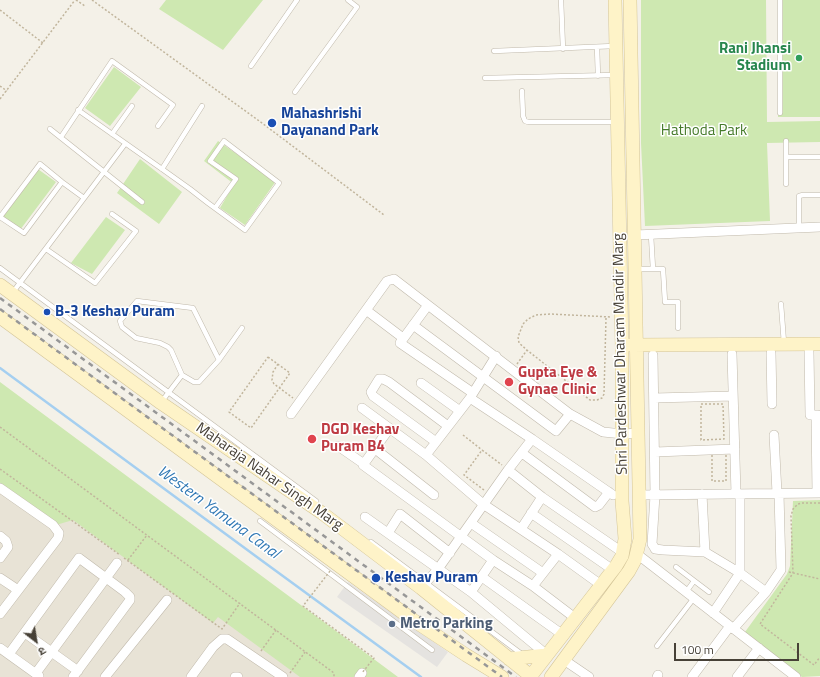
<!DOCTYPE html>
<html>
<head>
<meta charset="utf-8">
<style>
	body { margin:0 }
	#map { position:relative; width:820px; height:677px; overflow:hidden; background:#f4f1e8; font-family:"Titillium Web","Noto Sans Devanagari",sans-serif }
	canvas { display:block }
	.north { position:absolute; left:16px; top:621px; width:40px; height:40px; -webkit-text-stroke:3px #fff; paint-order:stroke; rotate:149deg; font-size:11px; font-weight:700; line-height:16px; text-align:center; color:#474137 }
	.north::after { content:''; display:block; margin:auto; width:14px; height:18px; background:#474137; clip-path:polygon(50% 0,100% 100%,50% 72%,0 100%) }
	.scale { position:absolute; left:674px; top:643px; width:125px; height:18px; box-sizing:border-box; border:2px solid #474137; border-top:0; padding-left:5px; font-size:12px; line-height:14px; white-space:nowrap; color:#474137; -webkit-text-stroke:3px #fff; paint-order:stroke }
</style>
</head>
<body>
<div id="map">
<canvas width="820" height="677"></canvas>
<div class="north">उ</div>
<div class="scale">100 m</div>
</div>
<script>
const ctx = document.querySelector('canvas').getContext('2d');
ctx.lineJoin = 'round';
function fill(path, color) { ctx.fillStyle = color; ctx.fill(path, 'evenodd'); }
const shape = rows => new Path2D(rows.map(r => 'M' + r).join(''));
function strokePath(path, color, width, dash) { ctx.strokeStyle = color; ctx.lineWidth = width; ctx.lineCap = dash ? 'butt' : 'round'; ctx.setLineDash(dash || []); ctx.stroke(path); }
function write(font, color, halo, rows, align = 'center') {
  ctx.font = font + ' "Titillium Web",sans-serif'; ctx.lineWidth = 3; ctx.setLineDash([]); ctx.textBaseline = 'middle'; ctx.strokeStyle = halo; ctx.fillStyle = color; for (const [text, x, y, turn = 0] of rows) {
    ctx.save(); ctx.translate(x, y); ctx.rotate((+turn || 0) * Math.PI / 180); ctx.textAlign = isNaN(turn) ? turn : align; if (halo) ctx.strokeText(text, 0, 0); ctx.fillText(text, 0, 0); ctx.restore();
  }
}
const residential = shape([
	[0,418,344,677,0,677]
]);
const green = shape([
	[166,0,263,0,223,50,159,9],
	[641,0,766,0,767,122,820,121,820,142,767,143,770,221,645,226,641,143],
	[778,0,820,0,820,117,778,117],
	[114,67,141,87,110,126,85,108],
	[218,141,276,181,245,225,220,208,234,184,204,161],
	[140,159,182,192,159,224,117,193],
	[35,167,56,182,20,230,0,219,0,214],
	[106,217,125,230,92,274,71,263],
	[0,382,398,677,300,677,218,617,213,623,73,520,56,525,0,483],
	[820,500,820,676,802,677,745,632,787,574,790,566,793,501]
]);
const parking = shape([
	[348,582,448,652,437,667,337,597]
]);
const stream = shape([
	[0,368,261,560,421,677]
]);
const path = shape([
	[76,0,85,6],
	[92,0,262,123,384,215],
	[0,10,43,43],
	[0,86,7,91],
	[0,99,75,0],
	[606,318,604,394,602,398,597,400,590,400,527,350,519,343,518,337,523,324,528,319,536,315,550,314,611,317],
	[268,357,290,373,251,428,229,412,268,357],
	[278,364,273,372,272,380,274,384,293,398],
	[517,364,527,350],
	[701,404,723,404,724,439,701,440,701,404],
	[0,427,334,673,334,677],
	[463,435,482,450],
	[712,453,726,453,726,481,712,481,712,453],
	[0,469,120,555],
	[484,490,464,475,482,450,502,465],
	[820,503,802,503,798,504,793,509,791,516,793,573,760,624,814,665,820,657],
	[124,558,222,629,240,603],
	[128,560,147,535],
	[789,572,820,579],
	[261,651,276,630],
	[290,673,305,652]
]);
const lane = shape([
	[561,0,563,49],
	[597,47,598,76],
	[494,51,614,46],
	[251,66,297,0],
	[485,78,615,75],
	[522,91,523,116,525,121,528,122,616,122],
	[295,92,357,7,348,0],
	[78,110,162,169,190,189,208,203,245,230,279,183,224,141,210,161,236,179,215,208],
	[780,113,780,0],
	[50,129,142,202],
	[112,134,132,106],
	[61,137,112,61,173,105,158,126],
	[786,141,786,184],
	[786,157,820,157],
	[162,169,202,106],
	[62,182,24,233,0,217,40,164,62,182,84,198],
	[799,228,799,196,803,195,820,195],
	[651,235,653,269],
	[46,249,95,283,136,231,112,214],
	[0,268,316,501],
	[637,269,663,269,665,302,678,302,678,328],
	[13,292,125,144],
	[781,304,784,343],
	[219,360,193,308,137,301,120,321,122,327,136,338,160,343,168,347,171,350,182,375,194,382,199,382,219,360,242,328],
	[162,401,182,375],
	[260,521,432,650],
	[371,542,523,655],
	[676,567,709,592],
	[686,592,694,581],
	[657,646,694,598]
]);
const street = shape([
	[635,235,820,227],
	[428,305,400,343,473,393],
	[366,310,403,338],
	[413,325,556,431,570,414],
	[809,352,810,415,818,415],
	[771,353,772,404],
	[732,354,736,494],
	[653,355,655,495,652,544,654,547,655,549,663,550,705,552,740,573,766,592],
	[421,383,460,411],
	[470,398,496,356],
	[654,398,733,396],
	[362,408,426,455],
	[291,414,387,281,394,279,570,414,603,432,623,434,638,433],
	[816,415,817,493],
	[389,429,363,465,493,560,471,592],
	[774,435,777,493],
	[532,439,613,495],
	[436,442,373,396,371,392,379,379,383,379,389,382,448,426],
	[338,446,364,464],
	[374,448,434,495],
	[655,452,735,449],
	[522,453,595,507,599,505,609,492],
	[508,470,532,439,470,398,426,455,483,504,558,554],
	[0,488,53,525,59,533,58,538,0,614],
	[702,494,705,552],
	[639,495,820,493],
	[531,513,613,570],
	[365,517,471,592,547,655],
	[471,523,543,573],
	[521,529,542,497],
	[388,533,400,514,450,553],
	[0,536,6,541,8,547,0,558],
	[637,554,796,677],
	[493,560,533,586],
	[482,577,563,635],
	[0,578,18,590],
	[421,588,438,569,508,470,542,497,622,552],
	[713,613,740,573,740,494],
	[575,618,533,586,558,554,601,585],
	[733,629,766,592,781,570,779,493],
	[25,633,78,671],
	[0,648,39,676],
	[9,654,79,558,125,592,130,597,130,600,73,677],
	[564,660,589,677],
	[36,673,117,563],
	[105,677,167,600],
	[191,677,213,647,222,639,227,639,283,677],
	[235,677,238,677],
	[359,677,362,673],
	[657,677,658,675],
	[692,677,730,626],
	[737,677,759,648]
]);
const secondary = shape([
	[0,285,161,403,322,513,421,588,532,677],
	[0,317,413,620,466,655,502,677],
	[630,345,820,344],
	[509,659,547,655],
	[530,677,616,566,622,556,625,539,622,501,622,348,615,0],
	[551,677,629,571,635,560,640,539,630,0]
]);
const rail = shape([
	[0,298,516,677],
	[0,309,502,677]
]);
const pathBridge = shape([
	[330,571,303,606,374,658,362,673]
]);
const markers = [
	[799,58,4,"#2e9e5b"],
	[272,123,5,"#1a4fb4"],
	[47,312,4,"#1a4fb4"],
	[509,382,5,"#e0444e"],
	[312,439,5,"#e0444e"],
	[376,578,5,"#1a4fb4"],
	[392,624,4,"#5c6f8a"]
];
const leisureNames = [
	["Rani Jhansi",791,49],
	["Stadium",791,66]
];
const transitNames = [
	["Mahashrishi",281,114],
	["Dayanand Park",281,131],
	["B-3 Keshav Puram",55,312],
	["Keshav Puram",385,578]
];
const parkNames = [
	["Hathoda Park",704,131]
];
const streetNames = [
	["Shri Pardeshwar Dharam Mandir Marg",621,354,-91],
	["Maharaja Nahar Singh Marg",269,477,35]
];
const healthNames = [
	["Gupta Eye &",518,373],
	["Gynae Clinic",518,390],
	["DGD Keshav",321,430],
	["Puram B4",321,447]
];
const serviceNames = [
	["Metro Parking",400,624]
];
const waterNames = [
	["Western Yamuna Canal",218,513,36]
];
fill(residential, '#e8e3d6');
fill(green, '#cee8b1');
fill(parking, '#e5e3e0');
strokePath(stream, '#a5cff0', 2.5);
strokePath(lane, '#c0b9ab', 5.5);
strokePath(street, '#c0b9ab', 10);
strokePath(secondary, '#d4c598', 14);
strokePath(path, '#c1b59c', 1.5, [2, 2]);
strokePath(lane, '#fff', 4.5);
strokePath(street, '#fff', 9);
strokePath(secondary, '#fef3c8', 13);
strokePath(rail, '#979797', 2.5, [5, 5]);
strokePath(pathBridge, '#c1b59c', 1.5, [2, 2]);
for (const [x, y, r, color] of markers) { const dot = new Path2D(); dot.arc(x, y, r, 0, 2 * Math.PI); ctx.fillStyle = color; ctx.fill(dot); strokePath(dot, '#fff', 1.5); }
write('bold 15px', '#27864d', '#fff', leisureNames, 'right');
write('bold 15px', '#164399', '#fff', transitNames, 'left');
write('15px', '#457a2a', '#fff', parkNames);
write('15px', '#474137', '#fff', streetNames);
write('bold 15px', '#be3a42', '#fff', healthNames, 'left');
write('bold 15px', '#4e5e75', '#fff', serviceNames, 'left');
write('italic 16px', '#3078b4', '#fff', waterNames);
</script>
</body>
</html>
